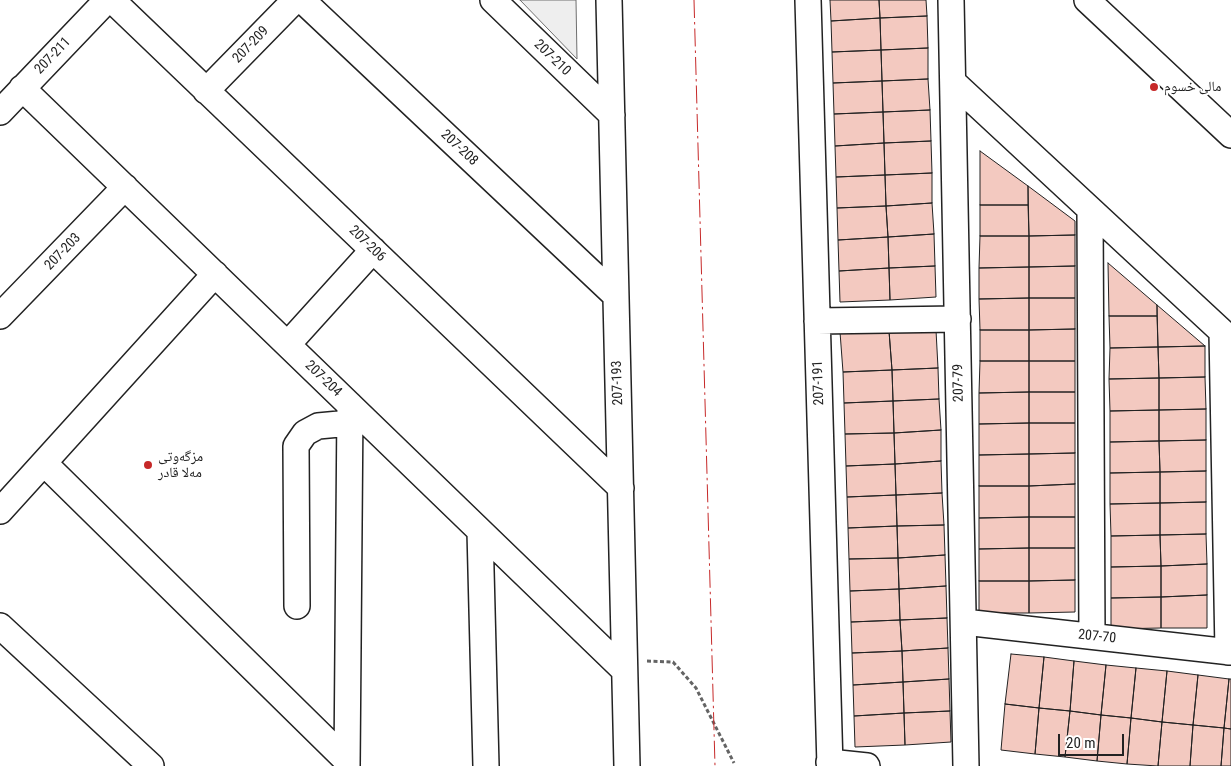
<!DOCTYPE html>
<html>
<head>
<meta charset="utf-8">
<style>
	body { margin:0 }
	#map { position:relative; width:1231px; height:766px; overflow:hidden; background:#fff; font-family:"Roboto Condensed",sans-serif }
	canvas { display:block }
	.scale { position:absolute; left:1058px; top:734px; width:66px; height:22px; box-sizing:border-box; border:2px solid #222; border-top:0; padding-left:6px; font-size:15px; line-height:18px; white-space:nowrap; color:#222; -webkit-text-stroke:4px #fff; paint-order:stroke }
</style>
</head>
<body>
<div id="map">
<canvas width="1231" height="766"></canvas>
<div class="scale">20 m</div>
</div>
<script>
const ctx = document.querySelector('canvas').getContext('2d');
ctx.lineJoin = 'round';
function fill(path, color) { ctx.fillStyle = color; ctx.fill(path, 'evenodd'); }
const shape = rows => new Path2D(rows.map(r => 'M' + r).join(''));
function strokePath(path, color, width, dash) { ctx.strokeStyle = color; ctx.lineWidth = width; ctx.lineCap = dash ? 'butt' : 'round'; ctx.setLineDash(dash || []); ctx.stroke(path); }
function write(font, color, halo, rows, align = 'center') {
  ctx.font = font + ' "Roboto Condensed","Noto Naskh Arabic",sans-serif'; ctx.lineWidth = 4; ctx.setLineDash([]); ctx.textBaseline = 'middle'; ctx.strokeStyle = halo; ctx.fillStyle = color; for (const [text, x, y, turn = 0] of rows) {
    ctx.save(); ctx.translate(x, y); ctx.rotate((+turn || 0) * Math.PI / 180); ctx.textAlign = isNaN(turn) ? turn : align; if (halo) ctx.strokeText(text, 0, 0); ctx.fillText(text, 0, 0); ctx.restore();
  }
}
const green = shape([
	[520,0,576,0,577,59,520,0]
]);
const building = shape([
	[830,0,879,0,880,18,831,21,830,0],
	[879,0,926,0,927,16,880,18,879,0],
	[927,16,928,48,881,50,880,18,927,16],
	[880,18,881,50,832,52,831,21,880,18],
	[928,48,928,79,882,81,881,50,928,48],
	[881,50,882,81,833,83,832,52,881,50],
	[928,79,930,110,883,112,882,81,928,79],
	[882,81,883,112,834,114,833,83,882,81],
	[930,110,931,141,884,143,883,112,930,110],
	[883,112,884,143,835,146,834,114,883,112],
	[931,141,932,173,885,175,884,143,931,141],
	[884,143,885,175,836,177,835,146,884,143],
	[980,151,1028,186,1028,205,980,205,980,151],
	[932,173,932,203,886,206,885,175,932,173],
	[885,175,886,206,837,208,836,177,885,175],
	[1028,186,1075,221,1075,235,1029,236,1028,186],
	[932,203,934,234,888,237,886,206,932,203],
	[980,205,1028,205,1029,236,980,236,980,205],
	[886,206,888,237,838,240,837,208,886,206],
	[934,234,935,266,889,268,888,237,934,234],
	[1075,235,1075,266,1029,267,1029,236,1075,235],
	[980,236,1029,236,1029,267,979,268,980,236],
	[888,237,889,268,839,271,838,240,888,237],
	[1108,263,1157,305,1157,316,1109,316,1108,263],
	[935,266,936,297,890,300,889,268,935,266],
	[1075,266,1075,298,1029,298,1029,267,1075,266],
	[1029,267,1029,298,979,299,979,268,1029,267],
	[889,268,890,300,840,302,839,271,889,268],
	[1029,298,1075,298,1075,329,1029,330,1029,298],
	[1029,298,1029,330,980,330,979,299,1029,298],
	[1157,305,1205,346,1158,347,1157,305],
	[1109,316,1157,316,1158,347,1110,348,1109,316],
	[1075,329,1075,361,1029,361,1029,330,1075,329],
	[936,330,938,368,892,370,889,331,936,330],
	[980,330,1029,330,1029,361,980,361,980,330],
	[889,331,892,370,843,372,840,332,889,331],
	[1205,346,1205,377,1159,378,1158,347,1205,346],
	[1158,347,1159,378,1109,379,1110,348,1158,347],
	[980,361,1029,361,1029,392,979,393,980,361],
	[1029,361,1075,361,1075,392,1029,392,1029,361],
	[938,368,939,399,893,401,892,370,938,368],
	[892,370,893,401,844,403,843,372,892,370],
	[1205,377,1206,409,1159,410,1159,378,1205,377],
	[1159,378,1159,410,1110,411,1109,379,1159,378],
	[1029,392,1029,423,979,424,979,393,1029,392],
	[1029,392,1075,392,1075,423,1029,423,1029,392],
	[939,399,941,430,894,433,893,401,939,399],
	[893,401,894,433,845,434,844,403,893,401],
	[1206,409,1206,440,1159,441,1159,410,1206,409],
	[1159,410,1159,441,1110,442,1110,411,1159,410],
	[1029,423,1029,454,979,455,979,424,1029,423],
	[1029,423,1075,423,1075,453,1029,454,1029,423],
	[941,430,941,461,895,464,894,433,941,430],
	[894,433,895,464,846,466,845,434,894,433],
	[1206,440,1206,471,1160,472,1159,441,1206,440],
	[1159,441,1160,472,1110,473,1110,442,1159,441],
	[1075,453,1075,484,1029,486,1029,454,1075,453],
	[1029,454,1029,486,979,486,979,455,1029,454],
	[941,461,942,493,896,495,895,464,941,461],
	[895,464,896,495,847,497,846,466,895,464],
	[1206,471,1206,502,1160,503,1160,472,1206,471],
	[1160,472,1160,503,1110,504,1110,473,1160,472],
	[1075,484,1075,517,1029,517,1029,486,1075,484],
	[979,486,1029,486,1029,517,979,518,979,486],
	[942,493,944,525,897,526,896,495,942,493],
	[896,495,897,526,848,528,847,497,896,495],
	[1206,502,1206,534,1160,535,1160,503,1206,502],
	[1160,503,1160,535,1111,536,1110,504,1160,503],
	[1029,517,1029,548,979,549,979,518,1029,517],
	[1029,517,1075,517,1075,548,1029,548,1029,517],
	[944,525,945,555,898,558,897,526,944,525],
	[897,526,898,558,849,559,848,528,897,526],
	[1206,534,1207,564,1161,566,1160,535,1206,534],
	[1160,535,1161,566,1111,567,1111,536,1160,535],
	[1029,548,1029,581,979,581,979,549,1029,548],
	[1029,548,1075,548,1075,580,1029,581,1029,548],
	[945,555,946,586,899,589,898,558,945,555],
	[898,558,899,589,850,591,849,559,898,558],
	[1207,564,1207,595,1161,597,1161,566,1207,564],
	[1161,566,1161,597,1111,598,1111,567,1161,566],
	[1075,580,1075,612,1029,613,1029,581,1075,580],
	[979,581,1029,581,1029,613,979,613,979,581],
	[946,586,947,618,900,620,899,589,946,586],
	[899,589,900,620,851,622,850,591,899,589],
	[1207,595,1207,628,1161,628,1161,597,1207,595],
	[1161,597,1161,628,1111,629,1111,598,1161,597],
	[947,618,948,648,902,651,900,620,947,618],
	[900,620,902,651,852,653,851,622,900,620],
	[948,648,949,679,903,682,902,651,948,648],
	[902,651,903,682,853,685,852,653,902,651],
	[1011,654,1044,657,1039,708,1005,704,1011,654],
	[1044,657,1074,661,1070,711,1039,708,1044,657],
	[1074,661,1106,665,1101,715,1070,711,1074,661],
	[1106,665,1136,668,1131,718,1101,715,1106,665],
	[1136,668,1167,671,1162,722,1131,718,1136,668],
	[1167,671,1198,675,1193,725,1162,722,1167,671],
	[1198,675,1229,679,1224,728,1193,725,1198,675],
	[949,679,950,711,904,713,903,682,949,679],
	[1229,679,1231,679,1231,729,1224,728,1229,679],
	[903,682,904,713,854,716,853,685,903,682],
	[1005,704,1039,708,1035,754,1001,750,1005,704],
	[1039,708,1070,711,1065,757,1035,754,1039,708],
	[950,711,951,742,905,745,904,713,950,711],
	[1070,711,1101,715,1097,761,1065,757,1070,711],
	[904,713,905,745,855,747,854,716,904,713],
	[1101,715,1131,718,1127,764,1097,761,1101,715],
	[1131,718,1162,722,1158,766,1127,764,1131,718],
	[1162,722,1193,725,1190,766,1158,766,1162,722],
	[1193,725,1224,728,1221,766,1190,766,1193,725],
	[1224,728,1231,729,1231,766,1221,766,1224,728]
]);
const path = shape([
	[647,661,673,662,696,688,734,763]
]);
const minor = shape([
	[112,0,621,488],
	[302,0,615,295],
	[493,0,612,115],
	[609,0,627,766],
	[808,0,830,766],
	[951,0,966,766],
	[1087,0,1231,135],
	[953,82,1231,340],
	[22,88,624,670],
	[206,91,295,0],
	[0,112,107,0],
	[1090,210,1092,636],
	[0,316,125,187],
	[817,321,958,319],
	[1222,332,1228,652],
	[288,344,373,250],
	[44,463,347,761],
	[0,511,215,274],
	[480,531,486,766],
	[297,606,296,446,305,433,318,426,350,423],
	[964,622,1231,652],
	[0,626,151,766],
	[829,762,867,766],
	[347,766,350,405]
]);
const power = shape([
	[694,0,715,766]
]);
const markers = [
	[1154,87,5,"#c62828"],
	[148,465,5,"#c62828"]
];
const streetNames = [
	["207-209",251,45,-46],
	["207-211",53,56,-46],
	["207-210",552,58,44],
	["207-208",459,148,43],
	["207-206",367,244,44],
	["207-203",63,252,-46],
	["207-204",323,379,44],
	["207-193",618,383,-92],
	["207-191",819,383,-92],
	["207-79",959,383,-91],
	["207-70",1097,637,6]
];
const poiNames = [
	["مالى خسوم",1164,87],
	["مزگەوتی",158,457],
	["مەلا قادر",158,473]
];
fill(green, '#eee');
strokePath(green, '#6f6f6f', 1);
fill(building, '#f3c9c0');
strokePath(building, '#222', 1);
strokePath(minor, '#222', 28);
strokePath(path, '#646464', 3, [4, 2.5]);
strokePath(minor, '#fff', 25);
strokePath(power, '#c62828', 1, [18, 4, 2.5, 4]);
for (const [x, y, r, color] of markers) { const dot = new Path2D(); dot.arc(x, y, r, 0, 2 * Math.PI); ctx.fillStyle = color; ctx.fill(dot); strokePath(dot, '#fff', 2); }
write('14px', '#222', '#fff', streetNames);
write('14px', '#222', '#fff', poiNames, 'left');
</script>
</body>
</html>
